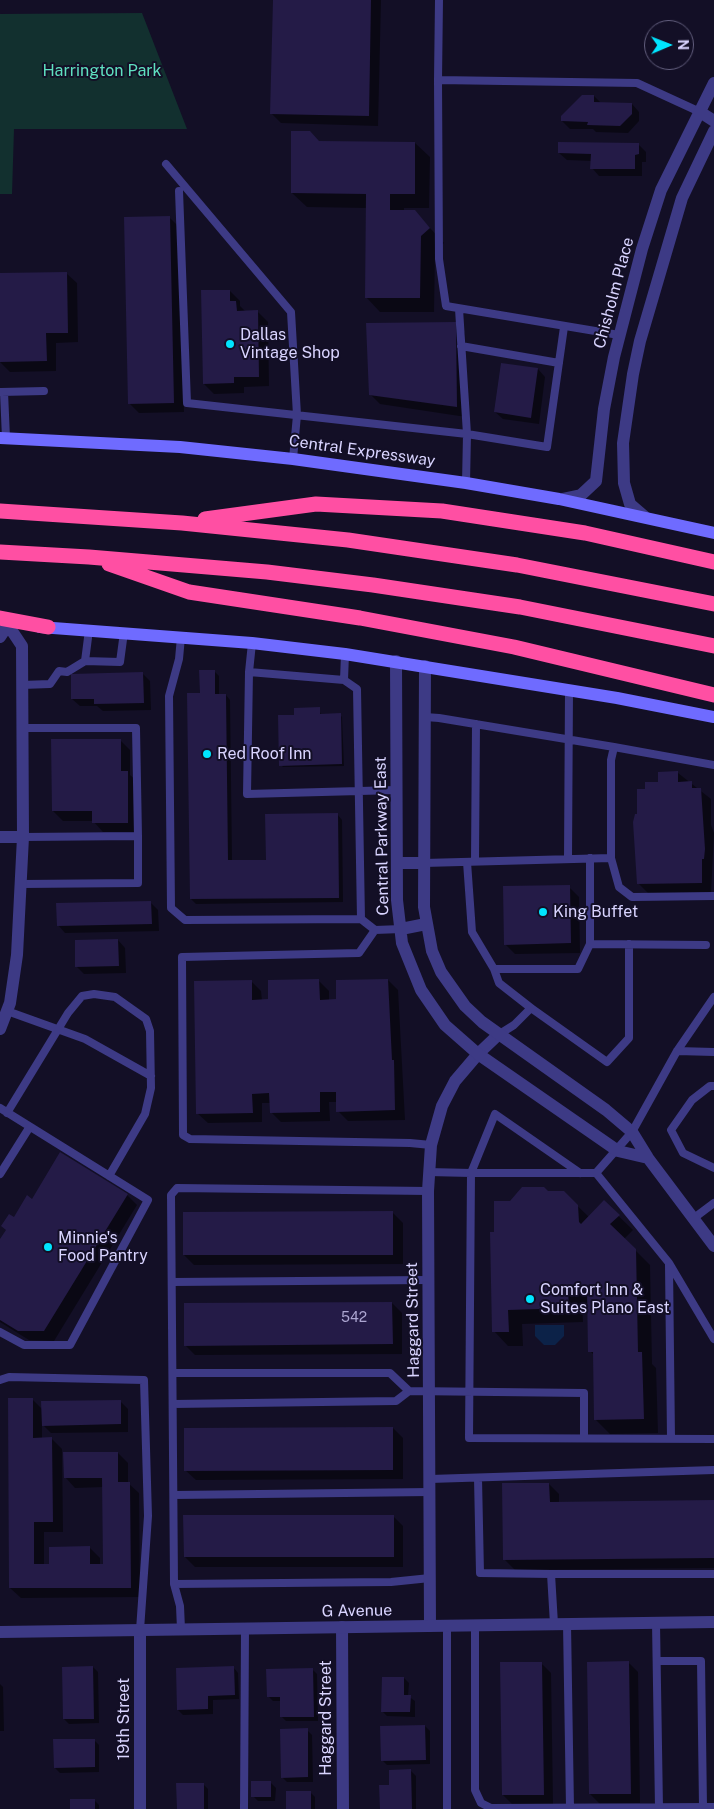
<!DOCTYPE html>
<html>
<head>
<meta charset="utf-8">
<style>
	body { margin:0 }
	#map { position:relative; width:714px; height:1809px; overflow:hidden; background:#130f26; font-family:"Public Sans",sans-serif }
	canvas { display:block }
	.north { position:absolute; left:644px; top:20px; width:50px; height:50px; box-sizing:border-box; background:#130f26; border:1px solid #625e7d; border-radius:50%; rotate:89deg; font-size:14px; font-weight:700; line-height:20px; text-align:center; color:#d9d4ff }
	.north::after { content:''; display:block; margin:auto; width:18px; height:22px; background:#00e5ff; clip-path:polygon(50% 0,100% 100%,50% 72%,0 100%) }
</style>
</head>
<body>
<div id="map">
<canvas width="714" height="1809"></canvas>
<div class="north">N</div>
</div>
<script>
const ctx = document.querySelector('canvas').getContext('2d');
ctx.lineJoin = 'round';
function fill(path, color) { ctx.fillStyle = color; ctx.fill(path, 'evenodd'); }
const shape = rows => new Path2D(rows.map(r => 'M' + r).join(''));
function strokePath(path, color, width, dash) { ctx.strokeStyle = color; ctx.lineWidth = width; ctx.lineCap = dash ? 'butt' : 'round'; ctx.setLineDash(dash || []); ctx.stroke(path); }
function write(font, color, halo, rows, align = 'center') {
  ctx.font = font + ' "Public Sans",sans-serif'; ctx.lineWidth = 4; ctx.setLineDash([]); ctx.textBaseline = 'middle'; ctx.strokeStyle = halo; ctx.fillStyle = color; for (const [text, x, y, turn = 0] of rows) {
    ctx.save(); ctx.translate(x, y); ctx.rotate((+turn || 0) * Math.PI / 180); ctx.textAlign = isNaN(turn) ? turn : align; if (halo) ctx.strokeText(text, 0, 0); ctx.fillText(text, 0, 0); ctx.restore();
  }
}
const green = shape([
	[142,13,187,129,14,129,12,194,0,194,0,14]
]);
const water = shape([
	[535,1325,564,1325,564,1336,555,1345,544,1345,535,1336]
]);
const shadow = shape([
	[274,0,381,0,378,126,281,123,271,113],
	[594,96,602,104,632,104,639,112,639,121,628,133,596,132,593,129,570,129,562,121],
	[319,142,415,143,430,157,429,208,404,208,404,212,415,212,444,243,435,250,434,312,380,312,366,297,367,208,307,207,292,193],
	[638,144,646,152,646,162,642,162,642,176,599,176,592,168,592,161,567,160,559,153],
	[169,217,179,227,184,412,139,413,129,403],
	[66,273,77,283,78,342,56,343,56,371,10,372,0,362,0,274],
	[230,291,240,301,240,306,246,312,258,312,268,322,269,386,244,387,244,393,214,394,204,384],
	[455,323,465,333,466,417,380,404,370,394],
	[538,369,545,377,539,424,503,419,495,412],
	[214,671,219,676,219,695,226,695,230,700,232,861,267,861,338,815,342,820,343,902,196,904,191,899,201,694],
	[143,674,150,681,151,710,103,711,97,706,80,706,72,699],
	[319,709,321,715,340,715,342,717,344,766,283,767,281,765,295,716],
	[120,740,130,750,130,775,138,782,138,832,103,832,93,821,63,821,53,811],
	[678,773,711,799,711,825,714,833,711,893,648,893,638,883,638,815,646,790],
	[569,887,579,897,580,953,515,954,505,944],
	[151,903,158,910,159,931,65,933,58,925],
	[118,940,125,948,126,973,84,974,76,966],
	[388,980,398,990,405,1120,348,1121,338,1111,337,1102,329,1102,330,1121,281,1122,271,1112,271,1103,262,1103,262,1122,208,1123,197,1113,251,981,261,991,262,1001,270,1001,319,981,329,991,329,1001,338,1000],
	[563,1192,589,1217,604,1202,633,1230,624,1239,650,1265,652,1364,656,1368,658,1433,610,1434,596,1420,595,1356,590,1351,589,1305,582,1305,583,1322,522,1324,523,1346,508,1346,494,1331,496,1233,510,1202,548,1193],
	[127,1195,137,1205,54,1341,29,1340,0,1322,0,1242,14,1219,32,1200],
	[393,1213,403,1223,403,1264,194,1265,184,1255],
	[392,1303,402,1313,402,1354,195,1355,185,1345],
	[32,1399,43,1410,120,1401,128,1409,128,1432,51,1433,42,1424,42,1439,52,1439,62,1449,63,1532,44,1532,44,1566,50,1566,90,1548,100,1558,100,1565,104,1565,104,1487,75,1488,65,1477,118,1453,128,1463,128,1483,139,1493,140,1597,21,1598,10,1588],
	[393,1428,403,1438,403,1479,196,1480,185,1470],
	[549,1484,559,1494,559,1503,714,1502,714,1568,515,1570,505,1560],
	[393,1516,403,1526,403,1567,195,1567,185,1557],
	[628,1662,638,1672,640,1803,600,1804,590,1794],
	[541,1663,551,1673,553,1804,513,1805,503,1795],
	[93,1667,98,1672,99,1723,69,1724,64,1719],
	[234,1668,238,1673,239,1699,213,1700,213,1714,183,1715,178,1710],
	[312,1669,317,1674,318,1721,286,1721,281,1716,281,1701,273,1701,268,1696],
	[404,1678,409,1683,408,1696,415,1701,415,1717,387,1716,382,1711],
	[0,1684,3,1687,4,1731,0,1731],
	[425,1726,430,1731,430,1764,387,1765,382,1760],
	[307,1730,312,1735,313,1782,287,1782,282,1777],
	[94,1740,99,1745,99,1772,60,1773,55,1768],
	[411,1771,416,1776,416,1809,381,1809,391,1786],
	[271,1783,276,1788,275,1801,258,1801,253,1796],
	[203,1784,208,1789,208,1809,178,1809],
	[310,1792,315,1797,315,1809,288,1809],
	[94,1800,99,1805,99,1809,71,1809]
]);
const building = shape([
	[273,0,371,0,369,116,270,114],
	[582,95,594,95,594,102,632,103,632,114,620,126,587,125,588,122,561,121,561,116],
	[291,131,310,131,319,141,415,142,415,194,390,194,390,210,415,210,430,228,421,236,420,298,365,298,366,194,291,193],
	[558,142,639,143,639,154,635,155,635,169,590,169,591,154,558,153],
	[170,216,174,403,128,404,124,217],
	[67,272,68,333,46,333,47,361,0,362,0,273],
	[201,290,230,290,230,301,236,301,237,311,258,310,259,377,234,377,234,383,203,384],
	[456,322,457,407,369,395,366,323],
	[501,363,538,368,531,418,494,412],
	[199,670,215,670,215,694,226,694,228,860,266,860,265,814,338,813,339,898,190,899,187,693,200,693],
	[143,672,144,703,94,704,94,699,71,699,71,674],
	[320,707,320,714,341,713,342,764,279,766,278,715,294,715,294,708],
	[51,739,121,739,121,771,128,771,128,823,92,823,92,811,52,811],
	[678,771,678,782,692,781,692,788,701,788,705,849,704,859,702,859,702,883,637,884,633,822,635,814,637,814,637,789,645,789,645,782,658,782,658,772],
	[570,885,571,943,504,945,503,886],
	[151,901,152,924,57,926,56,903],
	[118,939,119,966,75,967,75,940],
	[319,979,320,1000,336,999,336,980,388,979,392,1060,394,1060,395,1110,336,1112,336,1092,320,1092,320,1112,270,1113,269,1093,252,1094,253,1113,196,1114,194,981,252,980,252,1000,268,999,268,980],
	[60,1152,128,1194,44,1331,18,1331,0,1320,0,1239,6,1230,1,1226,9,1214,14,1217,27,1195,32,1199],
	[522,1187,544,1187,548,1191,564,1191,578,1205,579,1222,581,1224,604,1200,620,1215,610,1224,636,1249,638,1352,642,1352,644,1419,594,1420,593,1352,588,1352,587,1290,568,1291,569,1308,508,1310,509,1332,492,1332,490,1232,494,1232,494,1201,510,1201],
	[393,1211,393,1255,183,1255,183,1212],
	[392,1302,393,1344,184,1346,184,1303],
	[8,1398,33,1398,33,1438,52,1437,53,1522,34,1522,34,1564,49,1564,49,1547,90,1546,90,1564,103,1564,102,1478,64,1478,63,1452,118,1452,118,1482,130,1482,131,1588,9,1588],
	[121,1400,121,1424,42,1426,41,1401],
	[393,1427,393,1470,184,1471,184,1428],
	[502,1483,549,1483,550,1502,714,1500,714,1558,503,1560],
	[183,1515,394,1515,394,1557,184,1557],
	[629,1661,631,1794,589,1794,587,1662],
	[500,1662,542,1662,544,1795,502,1795],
	[93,1666,94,1719,63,1719,62,1667],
	[234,1666,235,1695,208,1696,208,1709,177,1710,176,1668],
	[313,1668,314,1717,280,1717,280,1697,267,1697,266,1669],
	[382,1677,404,1677,404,1695,411,1695,410,1712,381,1712],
	[425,1725,426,1760,381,1761,380,1726],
	[308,1728,308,1777,281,1778,280,1729],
	[53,1739,95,1739,95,1767,54,1768],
	[411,1769,412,1809,380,1809,379,1785,389,1785,389,1770],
	[251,1781,271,1781,271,1797,251,1797],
	[176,1783,204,1783,204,1809,177,1809],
	[286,1791,311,1791,311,1809,286,1809],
	[70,1799,95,1799,95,1809,70,1809]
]);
const service = shape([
	[438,80,439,0],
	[166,164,291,312,297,415,293,459],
	[179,191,187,403,467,434,547,447,564,327],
	[459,309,467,434,466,483],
	[619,335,446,306,439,259,438,80,637,83,700,112],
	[461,346,559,363],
	[1,392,44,391],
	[4,392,6,438],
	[89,630,85,661,120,662,124,632],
	[181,637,179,659,169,696,171,908,185,920,361,919],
	[345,654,344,680,357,689,361,919,375,930],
	[249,672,252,643],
	[344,680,249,672,247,794,397,790],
	[22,685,50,684,59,671,67,672,85,661],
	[425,717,439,718,614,747],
	[22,728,136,728,138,836],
	[714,765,614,747,611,760,611,858,619,887,632,897,714,896],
	[568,859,569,691],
	[475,861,476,724],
	[467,862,472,932,494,969],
	[424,863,611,858],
	[22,884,138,883,138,836,23,837],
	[401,929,375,930,359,953,182,957,183,1135,190,1139,410,1143,431,1145],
	[590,944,706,945],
	[714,997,677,1051,632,1132,596,1173,471,1173,469,1438,714,1439],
	[531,1008,607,1062,629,1038,629,944],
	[7,1011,85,1039,151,1076],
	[498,1035,514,1025,531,1008,499,983,494,969,578,969,590,944,590,858],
	[677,1051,714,1052],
	[714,1086,710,1086,692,1100,671,1130,683,1153,714,1168],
	[0,1108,148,1200,70,1345,24,1345,0,1332],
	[7,1113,68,1013,82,996,94,994,115,997,146,1019,150,1031,151,1088,145,1114,109,1176],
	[428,1172,471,1173,495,1114,580,1173],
	[596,1173,669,1263,714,1339],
	[0,1174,29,1128],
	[694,1218,714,1203],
	[669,1265,671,1439],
	[172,1282,428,1280],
	[173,1373,390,1373,409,1391],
	[0,1380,9,1377,144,1380,148,1516,140,1630],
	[173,1404,396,1401,409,1391,584,1393,584,1438],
	[478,1478,480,1573,551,1574,554,1624],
	[430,1479,714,1470],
	[174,1495,430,1492],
	[551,1574,714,1574],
	[174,1584,391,1582,430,1578],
	[656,1623,659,1808],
	[567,1624,570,1808],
	[475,1625,475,1790,481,1803,491,1808,714,1807],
	[447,1626,447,1809],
	[181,1629,180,1606,174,1584,171,1195,177,1188,428,1191],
	[657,1661,701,1661,703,1807],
	[244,1809,245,1629]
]);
const minor = shape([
	[430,1626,428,1191,431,1145,442,1106,455,1081,478,1054,498,1035],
	[342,1627,343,1809],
	[140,1630,140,1809]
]);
const tertiary = shape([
	[700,112,714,121],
	[562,499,581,495,596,481,604,409,614,357,642,249,661,190,714,83],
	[644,516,630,504,624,483,623,443,633,374,640,341,682,198,714,131],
	[0,637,8,625,22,646,23,837,17,955,10,1003,0,1029],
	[396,661,397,900,402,943,421,990,445,1025,478,1054,618,1151,648,1158],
	[425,666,424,907,432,951,441,972,465,1006,482,1022,606,1110,632,1132,648,1158,714,1246],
	[0,837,23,837],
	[397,863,424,863],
	[401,929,426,924],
	[0,1632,714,1622]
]);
const secondary = shape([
	[0,438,180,447,293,459,466,483,559,499,714,533],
	[40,627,252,643,345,654,617,698,714,717]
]);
const motorway = shape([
	[0,511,182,523,348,540,517,565,714,604],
	[205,519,316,504,442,511,585,533,714,562],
	[0,552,89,557,267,572,373,585,520,607,714,646],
	[109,564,189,592,360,618,514,647,714,695],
	[0,618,48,627]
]);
const markers = [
	[230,344,5,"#00e5ff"],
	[207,754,5,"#00e5ff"],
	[543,912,5,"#00e5ff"],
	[48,1247,5,"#00e5ff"],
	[530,1299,5,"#00e5ff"]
];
const numberNames = [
	["542",354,1318]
];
const parkNames = [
	["Harrington Park",102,71]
];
const streetNames = [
	["Chisholm Place",614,293,-75],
	["Central Expressway",362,451,8],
	["Central Parkway East",382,836,-91],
	["Haggard Street",413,1320,-91],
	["G Avenue",357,1611,-1],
	["Haggard Street",326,1718,-90],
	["19th Street",124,1719,-90]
];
const poiNames = [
	["Dallas",240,335],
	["Vintage Shop",240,353],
	["Red Roof Inn",217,754],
	["King Buffet",553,912],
	["Minnie's",58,1238],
	["Food Pantry",58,1256],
	["Comfort Inn &",540,1290],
	["Suites Plano East",540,1308]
];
fill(green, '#12302f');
fill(water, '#0c2248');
fill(shadow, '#0007');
fill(building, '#241b47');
strokePath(service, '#3d3a85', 8);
strokePath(minor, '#3d3a85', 12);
strokePath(tertiary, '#3d3a85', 12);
strokePath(secondary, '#6f6bff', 12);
strokePath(motorway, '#ff4fa3', 15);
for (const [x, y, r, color] of markers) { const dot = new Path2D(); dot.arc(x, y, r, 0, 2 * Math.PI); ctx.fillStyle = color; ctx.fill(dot); strokePath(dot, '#130f26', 2); }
write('14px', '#aca6d1', null, numberNames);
write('16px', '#5fe0c0', '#130f26', parkNames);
write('16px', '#d9d4ff', '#130f26', streetNames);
write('16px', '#d9d4ff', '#130f26', poiNames, 'left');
</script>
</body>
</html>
